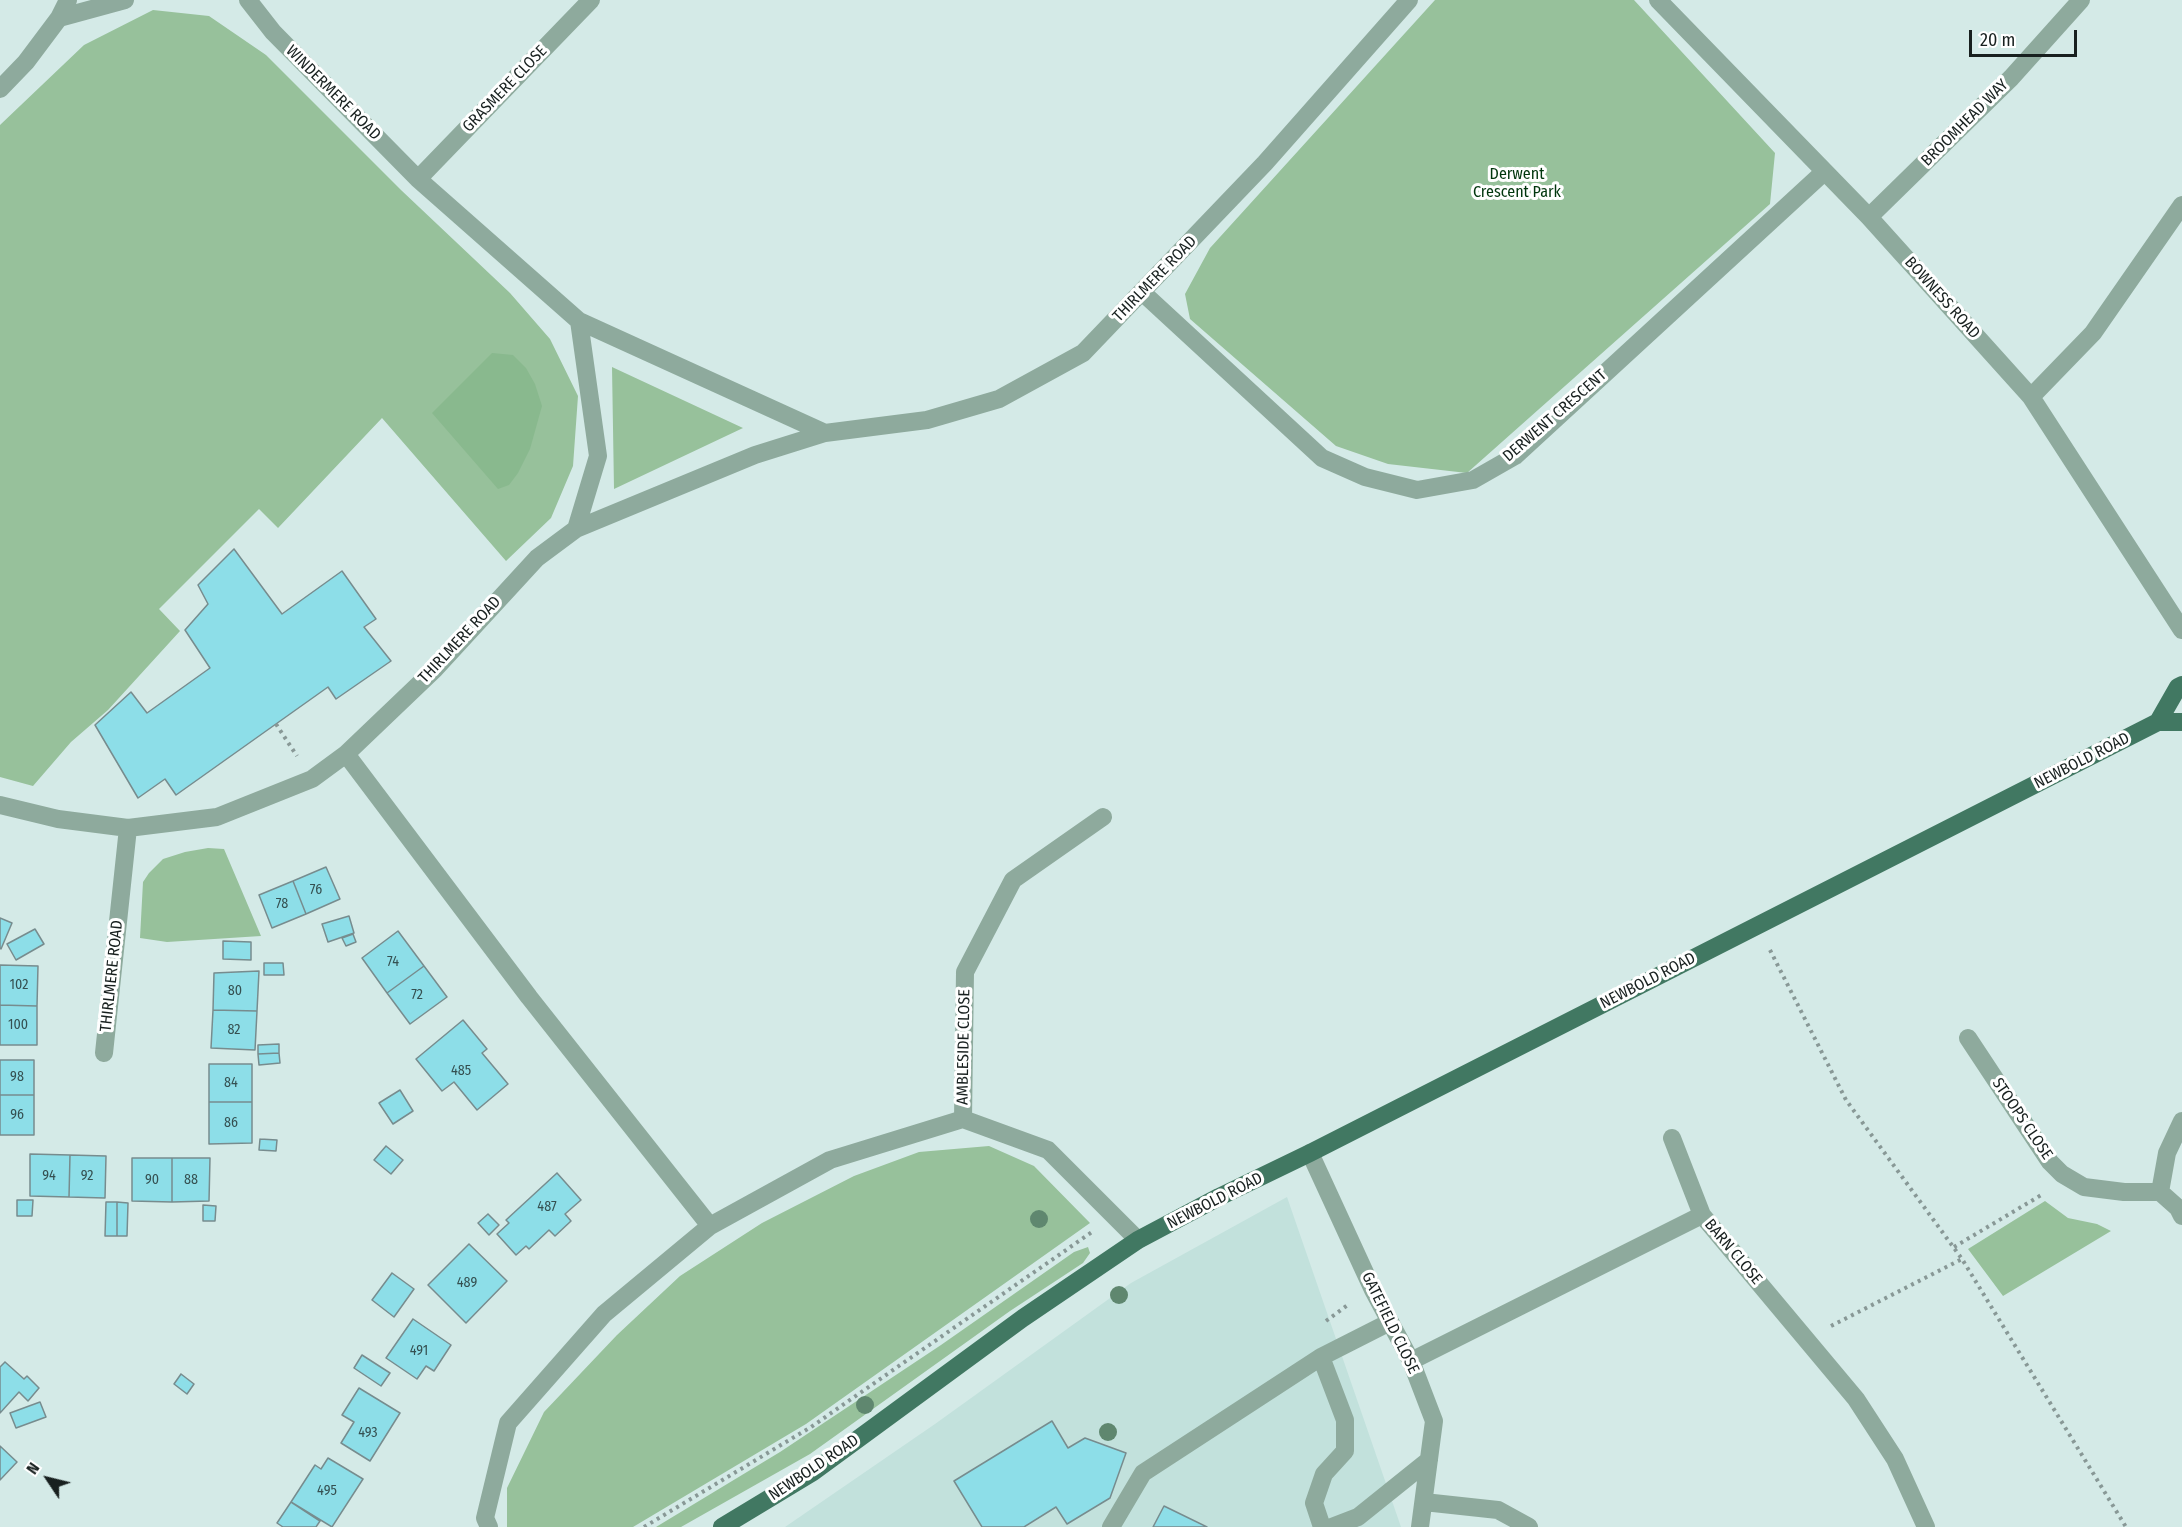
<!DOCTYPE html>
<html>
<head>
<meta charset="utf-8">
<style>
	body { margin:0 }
	#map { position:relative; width:2182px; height:1527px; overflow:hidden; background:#d4eae7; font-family:"Fira Sans Condensed",sans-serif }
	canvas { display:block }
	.north { position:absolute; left:18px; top:1449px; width:60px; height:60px; -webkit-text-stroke:4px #fff; paint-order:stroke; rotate:305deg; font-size:16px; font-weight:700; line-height:24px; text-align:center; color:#18201f }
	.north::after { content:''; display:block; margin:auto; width:21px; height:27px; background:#18201f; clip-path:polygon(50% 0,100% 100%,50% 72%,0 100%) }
	.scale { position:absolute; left:1969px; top:30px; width:108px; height:27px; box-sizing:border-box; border:3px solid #18201f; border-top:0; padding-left:8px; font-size:18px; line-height:21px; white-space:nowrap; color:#18201f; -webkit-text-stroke:4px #fff; paint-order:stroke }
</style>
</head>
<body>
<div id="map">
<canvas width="2182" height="1527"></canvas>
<div class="north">N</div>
<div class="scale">20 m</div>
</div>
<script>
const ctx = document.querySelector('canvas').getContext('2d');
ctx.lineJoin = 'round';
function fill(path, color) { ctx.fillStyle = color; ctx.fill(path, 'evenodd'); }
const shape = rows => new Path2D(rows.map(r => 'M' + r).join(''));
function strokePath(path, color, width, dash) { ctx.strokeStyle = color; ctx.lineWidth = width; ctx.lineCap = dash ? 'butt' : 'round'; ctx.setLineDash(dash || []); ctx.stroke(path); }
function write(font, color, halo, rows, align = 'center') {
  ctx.font = font + ' "Fira Sans Condensed",sans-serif'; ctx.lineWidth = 6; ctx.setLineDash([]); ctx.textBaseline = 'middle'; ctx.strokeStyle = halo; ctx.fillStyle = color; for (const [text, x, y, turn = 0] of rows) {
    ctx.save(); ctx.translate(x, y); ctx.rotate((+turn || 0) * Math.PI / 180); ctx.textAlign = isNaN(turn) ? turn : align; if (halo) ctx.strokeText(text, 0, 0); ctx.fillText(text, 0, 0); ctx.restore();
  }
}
const built = shape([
	[1287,1197,1401,1527,785,1527,935,1424,1131,1283]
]);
const green = shape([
	[1435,0,1634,0,1775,153,1770,204,1467,473,1388,464,1336,446,1190,319,1185,294,1210,248],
	[153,10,209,16,266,55,401,190,510,293,550,339,578,396,573,466,551,518,506,561,382,418,278,528,259,509,159,609,180,631,108,710,71,742,33,786,0,777,0,125,84,45],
	[612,367,743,428,614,489],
	[208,848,224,849,261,936,167,942,140,938,143,882,149,873,163,859,185,852],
	[989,1146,1034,1166,1090,1223,806,1424,633,1527,507,1527,507,1488,544,1412,617,1335,680,1276,762,1223,854,1176,919,1152],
	[2045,1201,2068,1218,2097,1224,2111,1231,2003,1296,1968,1249],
	[1088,1247,1090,1253,1083,1263,1010,1311,810,1454,681,1527,656,1527,780,1452,941,1345,1074,1252]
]);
const forest = shape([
	[492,353,513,355,526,368,535,384,542,406,530,449,518,473,509,485,498,489,432,413]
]);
const building = shape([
	[234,549,282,614,342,571,376,619,364,627,391,661,336,699,328,687,176,795,165,779,138,798,95,725,131,692,147,713,210,668,185,630,208,604,198,585,234,549],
	[326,867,340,899,306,914,293,881,326,867],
	[293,881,306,914,272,928,259,895,293,881],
	[349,916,354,933,328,942,322,924,349,916],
	[0,918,12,923,1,949,0,948,0,918],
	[35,929,44,944,16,960,7,944,35,929],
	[398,931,424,966,387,993,362,958,398,931],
	[353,934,356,942,346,946,342,938,353,934],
	[223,941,251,942,251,960,223,959,223,941],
	[264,963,283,963,284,975,264,975,264,963],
	[0,965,38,966,37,1006,0,1005,0,965],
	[424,966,447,997,410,1024,387,993,424,966],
	[259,971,257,1011,213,1010,214,973,259,971],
	[0,1005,37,1006,37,1045,0,1045,0,1005],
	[213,1010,257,1011,255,1050,211,1048,213,1010],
	[463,1020,487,1049,482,1053,508,1084,477,1110,454,1082,442,1091,416,1059,463,1020],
	[279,1044,279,1053,258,1054,258,1045,279,1044],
	[279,1053,280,1063,259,1065,258,1054,279,1053],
	[0,1060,34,1060,34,1095,0,1095,0,1060],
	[209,1064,252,1064,252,1102,209,1102,209,1064],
	[400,1090,413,1111,393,1124,379,1103,400,1090],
	[0,1095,34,1095,34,1135,0,1135,0,1095],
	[209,1102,252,1102,252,1143,209,1144,209,1102],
	[260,1139,277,1140,276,1151,259,1150,260,1139],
	[386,1146,403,1160,391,1174,374,1160,386,1146],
	[30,1154,70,1155,69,1197,30,1196,30,1154],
	[70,1155,106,1156,105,1198,69,1197,70,1155],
	[132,1158,172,1158,172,1202,132,1201,132,1158],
	[172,1158,210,1158,209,1201,172,1202,172,1158],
	[557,1173,581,1200,565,1214,571,1221,555,1236,549,1230,529,1249,526,1246,516,1255,497,1234,509,1223,506,1220,557,1173],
	[17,1200,33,1200,32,1216,17,1216,17,1200],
	[106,1202,117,1202,117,1236,105,1236,106,1202],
	[117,1202,128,1203,127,1236,117,1236,117,1202],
	[203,1205,216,1206,215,1221,203,1221,203,1205],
	[488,1214,499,1225,489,1235,478,1223,488,1214],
	[469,1244,507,1281,466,1323,428,1285,469,1244],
	[392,1273,414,1289,394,1317,372,1300,392,1273],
	[413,1319,451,1345,434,1371,426,1366,417,1379,386,1358,413,1319],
	[362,1355,390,1373,381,1386,354,1368,362,1355],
	[5,1362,24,1379,27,1376,39,1388,28,1401,19,1392,0,1413,0,1367,5,1362],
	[181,1374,194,1384,187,1394,174,1384,181,1374],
	[359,1388,400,1413,370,1461,341,1443,354,1422,342,1415,359,1388],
	[40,1402,46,1417,16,1428,10,1413,40,1402],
	[1052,1421,1068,1448,1085,1438,1126,1453,1110,1498,1067,1524,1056,1507,1024,1527,982,1527,954,1481,1052,1421],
	[0,1446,17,1462,0,1480,0,1446],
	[328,1458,363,1479,332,1527,291,1502,315,1465,321,1469,328,1458],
	[291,1502,320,1521,316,1527,283,1527,277,1523,291,1502],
	[1164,1506,1207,1527,1153,1527,1164,1506]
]);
const path = shape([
	[276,724,297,756],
	[1770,950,1846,1100,1962,1259,2126,1527],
	[1954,1247,2043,1194],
	[1326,1321,1349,1304],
	[1831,1326,1962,1259],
	[644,1527,811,1427,1092,1232]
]);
const minor = shape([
	[248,0,273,32,418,179,579,321,825,433],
	[1658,0,1869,217,2031,397,2182,630],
	[59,18,125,0],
	[0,89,26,62,59,18,68,0],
	[418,179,591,0],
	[1869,217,2011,78,2081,0],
	[1142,292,1322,458,1365,477,1417,490,1473,480,1515,456,1824,172],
	[2031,397,2093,333,2182,205],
	[576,529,598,456,579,321],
	[346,754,529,997,710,1226],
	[0,805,58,819,128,828,217,817,312,779,346,754,435,669,537,558,576,529,755,455,825,433,927,420,999,399,1083,353,1265,163,1409,0],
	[1968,1038,2050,1162,2062,1174,2084,1187,2124,1192,2160,1192],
	[104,1053,128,828],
	[963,1119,965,972,1013,880,1103,817],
	[2182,1121,2167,1153,2160,1192,2178,1208,2182,1216],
	[1672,1138,1702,1215],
	[1310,1153,1373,1290,1411,1361,1434,1421,1420,1527],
	[1321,1357,1345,1420,1345,1451,1324,1474,1314,1503,1322,1527],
	[1411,1361,1702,1215,1856,1399,1895,1459,1926,1527],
	[1424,1502,1498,1510,1529,1527],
	[489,1527,485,1518,508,1423,604,1314,710,1226,830,1160,963,1119,1048,1150,1138,1240],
	[1111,1527,1143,1473,1321,1357,1390,1322],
	[1332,1527,1358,1517,1429,1460]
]);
const major = shape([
	[2158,722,2178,687,2182,685],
	[722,1527,813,1472,1023,1318,1138,1240,1219,1197,1310,1153,2158,722,2182,722]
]);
const trees = [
	[1039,1219],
	[1119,1295],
	[865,1405],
	[1108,1432]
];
const numberNames = [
	["76",316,890],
	["78",282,904],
	["74",393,962],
	["102",19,985],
	["80",235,991],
	["72",417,995],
	["100",18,1025],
	["82",234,1030],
	["485",461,1071],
	["98",17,1077],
	["84",231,1083],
	["96",17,1115],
	["86",231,1123],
	["94",49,1176],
	["92",87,1176],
	["90",152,1180],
	["88",191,1180],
	["487",547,1207],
	["489",467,1283],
	["491",419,1351],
	["493",368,1433],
	["495",327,1491]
];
const streetNames = [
	["GRASMERE CLOSE",505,89,-46],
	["WINDERMERE ROAD",333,93,45],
	["BROOMHEAD WAY",1965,123,-45],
	["THIRLMERE ROAD",1155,279,-46],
	["BOWNESS ROAD",1942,298,48],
	["DERWENT CRESCENT",1555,416,-41],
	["THIRLMERE ROAD",460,640,-47],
	["NEWBOLD ROAD",2082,761,-27],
	["THIRLMERE ROAD",112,976,-84],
	["NEWBOLD ROAD",1648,981,-27],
	["AMBLESIDE CLOSE",964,1047,-89],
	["STOOPS CLOSE",2022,1119,56],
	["NEWBOLD ROAD",1215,1201,-27],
	["BARN CLOSE",1733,1252,50],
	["GATEFIELD CLOSE",1390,1323,64],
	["NEWBOLD ROAD",814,1468,-34]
];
const parkNames = [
	["Derwent",1517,175],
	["Crescent Park",1517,193]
];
fill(built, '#c2e1dc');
fill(green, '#97c19b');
fill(forest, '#89b98e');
fill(building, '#8ddee8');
strokePath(building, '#778c8e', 1.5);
strokePath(path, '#889896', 4, [3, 4.5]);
strokePath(minor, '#8eaa9d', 18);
strokePath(major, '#417862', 18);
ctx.fillStyle = '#5f876f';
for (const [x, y] of trees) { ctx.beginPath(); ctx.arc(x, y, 9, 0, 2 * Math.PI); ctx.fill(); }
write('14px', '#355051', null, numberNames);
write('16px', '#18201f', '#fff', streetNames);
write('16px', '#00360d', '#fff', parkNames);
</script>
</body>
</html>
